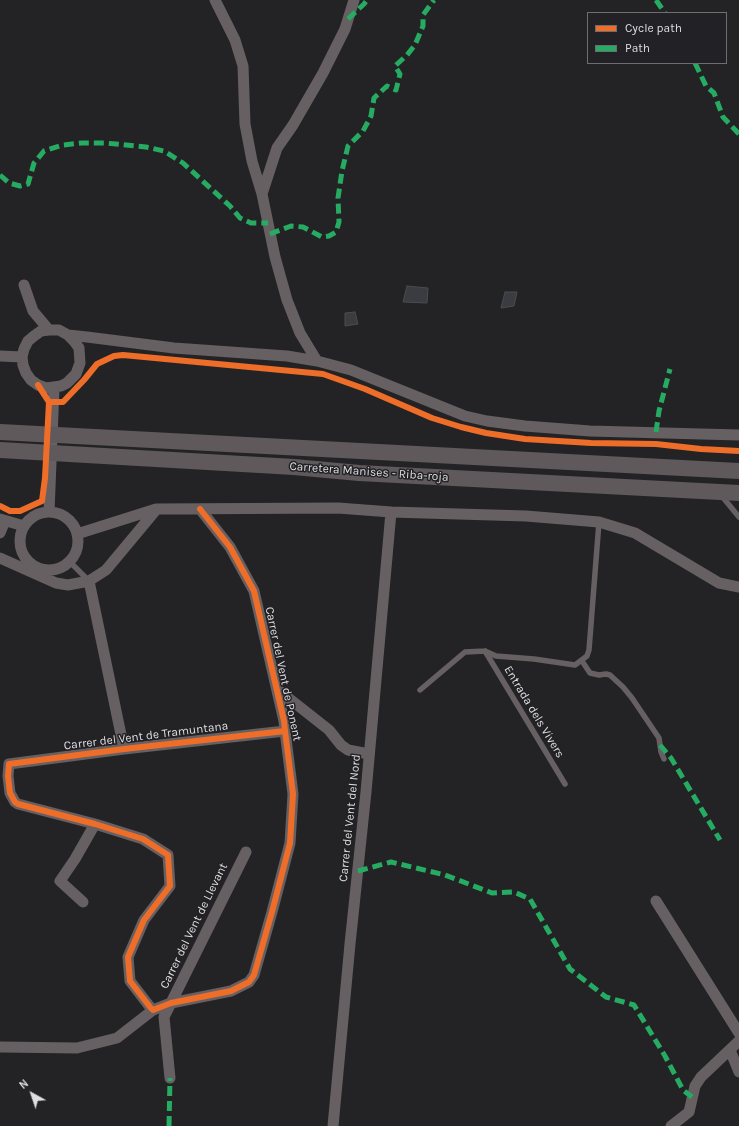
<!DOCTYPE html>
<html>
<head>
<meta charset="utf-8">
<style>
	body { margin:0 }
	#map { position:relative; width:739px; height:1126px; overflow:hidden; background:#232325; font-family:Karla,sans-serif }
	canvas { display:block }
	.legend { position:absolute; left:587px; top:12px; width:140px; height:52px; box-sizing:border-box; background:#222226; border:1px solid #6e6e71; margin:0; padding:5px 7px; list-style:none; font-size:12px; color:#dfdfe2 }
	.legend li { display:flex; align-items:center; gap:8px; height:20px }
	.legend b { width:20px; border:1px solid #6e6e71 }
	.north { position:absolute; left:12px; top:1074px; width:40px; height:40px; -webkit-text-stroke:3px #222226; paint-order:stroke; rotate:320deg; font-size:11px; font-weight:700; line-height:16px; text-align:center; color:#dfdfe2 }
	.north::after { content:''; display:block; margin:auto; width:14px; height:18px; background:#dfdfe2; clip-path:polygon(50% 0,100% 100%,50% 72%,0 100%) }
</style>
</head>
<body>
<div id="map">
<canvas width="739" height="1126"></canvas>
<ul class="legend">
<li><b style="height:5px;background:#ee6e29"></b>Cycle path</li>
<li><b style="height:5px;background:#26ab63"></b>Path</li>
</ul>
<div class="north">N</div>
</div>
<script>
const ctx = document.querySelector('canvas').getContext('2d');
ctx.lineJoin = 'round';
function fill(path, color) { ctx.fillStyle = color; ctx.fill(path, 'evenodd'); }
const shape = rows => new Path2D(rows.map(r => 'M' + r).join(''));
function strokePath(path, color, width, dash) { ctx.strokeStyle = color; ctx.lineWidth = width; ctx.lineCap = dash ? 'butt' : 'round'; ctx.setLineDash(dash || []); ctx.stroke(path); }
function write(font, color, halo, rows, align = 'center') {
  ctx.font = font + ' Karla,sans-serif'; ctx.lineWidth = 3; ctx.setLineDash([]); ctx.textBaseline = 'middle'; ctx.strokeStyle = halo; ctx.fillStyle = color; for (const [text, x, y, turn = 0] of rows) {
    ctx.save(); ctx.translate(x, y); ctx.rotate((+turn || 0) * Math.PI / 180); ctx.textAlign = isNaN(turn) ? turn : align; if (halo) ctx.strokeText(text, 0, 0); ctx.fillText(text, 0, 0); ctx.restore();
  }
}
const building = shape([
	[407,286,428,288,427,303,403,302,407,286],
	[505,292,517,292,514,306,501,308,505,292],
	[355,312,358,324,345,326,345,313,355,312]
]);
const service = shape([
	[721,495,739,517],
	[70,562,89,581],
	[485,651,565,784],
	[582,661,590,673,599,675,606,674,610,675,623,687,632,698,659,738,661,752,664,759],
	[420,690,465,652,485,651,496,656,534,659,575,665,587,656,589,650,599,522]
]);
const minor = shape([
	[215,0,235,40,243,66,245,124,252,161,262,194,275,257,287,300,300,333,317,361],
	[262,194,277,148,293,125,323,73,345,29,354,0],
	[24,285,33,311,49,330],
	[68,335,74,341,79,348,80,363,76,374,67,383,61,386,46,388,38,385,31,380,26,373,23,365,22,357,24,349,28,341,34,336,41,331,49,330,59,330,68,335,87,337,174,348,287,356,317,361,351,370,465,416,487,421,525,426,590,431,739,435],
	[0,356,22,357],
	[200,509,230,547,254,591,284,721,285,731,293,794,290,843,272,912,254,975,249,982,231,991,171,1003,153,1010,150,1007,130,981,128,957,144,920,170,886,168,855,143,839,95,824,18,804,15,802,10,793,8,776,9,764,124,749,285,731],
	[49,512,54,388],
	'20 541a29 29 0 1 1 58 0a29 29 0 1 1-58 0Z',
	[0,519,24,526],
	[0,533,5,521],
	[77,534,156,509,338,508,391,512,526,516,599,522,635,533,719,583,739,587],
	[0,558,56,583,68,585,89,581,106,570,156,510],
	[89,581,124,749],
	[277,689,329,730,341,745,348,750,369,754],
	[656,901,739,1033],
	[83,902,60,881,75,859,95,824],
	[0,1047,77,1048,117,1038,153,1010],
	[730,1050,739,1072],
	[170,1078,164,1017,246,852],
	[333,1126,350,944,366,792,391,512],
	[671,1126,689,1112,695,1086,701,1077,739,1041]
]);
const secondary = shape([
	[0,432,739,471],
	[0,450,294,467,359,473,739,493]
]);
const quiet = shape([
	[656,0,665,13],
	[348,19,364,4,367,0],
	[695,63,706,86,714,93,723,117,739,134],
	[0,175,9,183,20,186,28,184,34,163,44,151,63,145,82,143,105,143,146,147,164,151,183,163,230,206,240,218,251,223,268,223],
	[270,234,291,226,303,227,322,237,329,236,336,232,339,222,338,198,342,171,348,146,363,131,371,116,374,98,387,86,396,90,400,74,395,66,407,55,415,45,423,26,423,15,434,0],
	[656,432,659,411,670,369],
	[660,745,671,758,720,840],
	[358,871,391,862,445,875,492,893,514,892,530,899,570,969,606,997,634,1005,665,1056,683,1090,692,1097],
	[169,1126,170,1078]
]);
const cycleway = shape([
	[49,402,63,402,84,380,97,364,114,356,123,355,323,374,365,389,432,418,461,427,486,433,525,439,591,443,656,444,701,449,739,451],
	[0,506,10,511,20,511,42,501,45,478,49,402,38,385],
	[200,509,230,547,254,591,284,721,285,731,293,794,290,843,272,912,254,975,249,982,231,991,171,1003,153,1010,150,1007,130,981,128,957,144,920,170,886,168,855,143,839,95,824,18,804,15,802,10,793,8,776,9,764,124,749,285,731]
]);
const streetNames = [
	["Carretera Manises - Riba-roja",369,472,4],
	["Carrer del Vent de Ponent",283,674,78],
	["Entrada dels Vivers",534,712,59],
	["Carrer del Vent de Tramuntana",146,736,-7],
	["Carrer del Vent del Nord",350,818,-84],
	["Carrer del Vent de Llevant",194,926,-64]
];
fill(building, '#3b3b42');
strokePath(building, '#4c4c4e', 1);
strokePath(service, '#666062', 5.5);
strokePath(minor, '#666062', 11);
strokePath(secondary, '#5f595c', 16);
strokePath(quiet, '#26ab63', 5, [10, 5]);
strokePath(cycleway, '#ee6e29', 6);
write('12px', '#dfdfe2', '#222226', streetNames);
</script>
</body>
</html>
